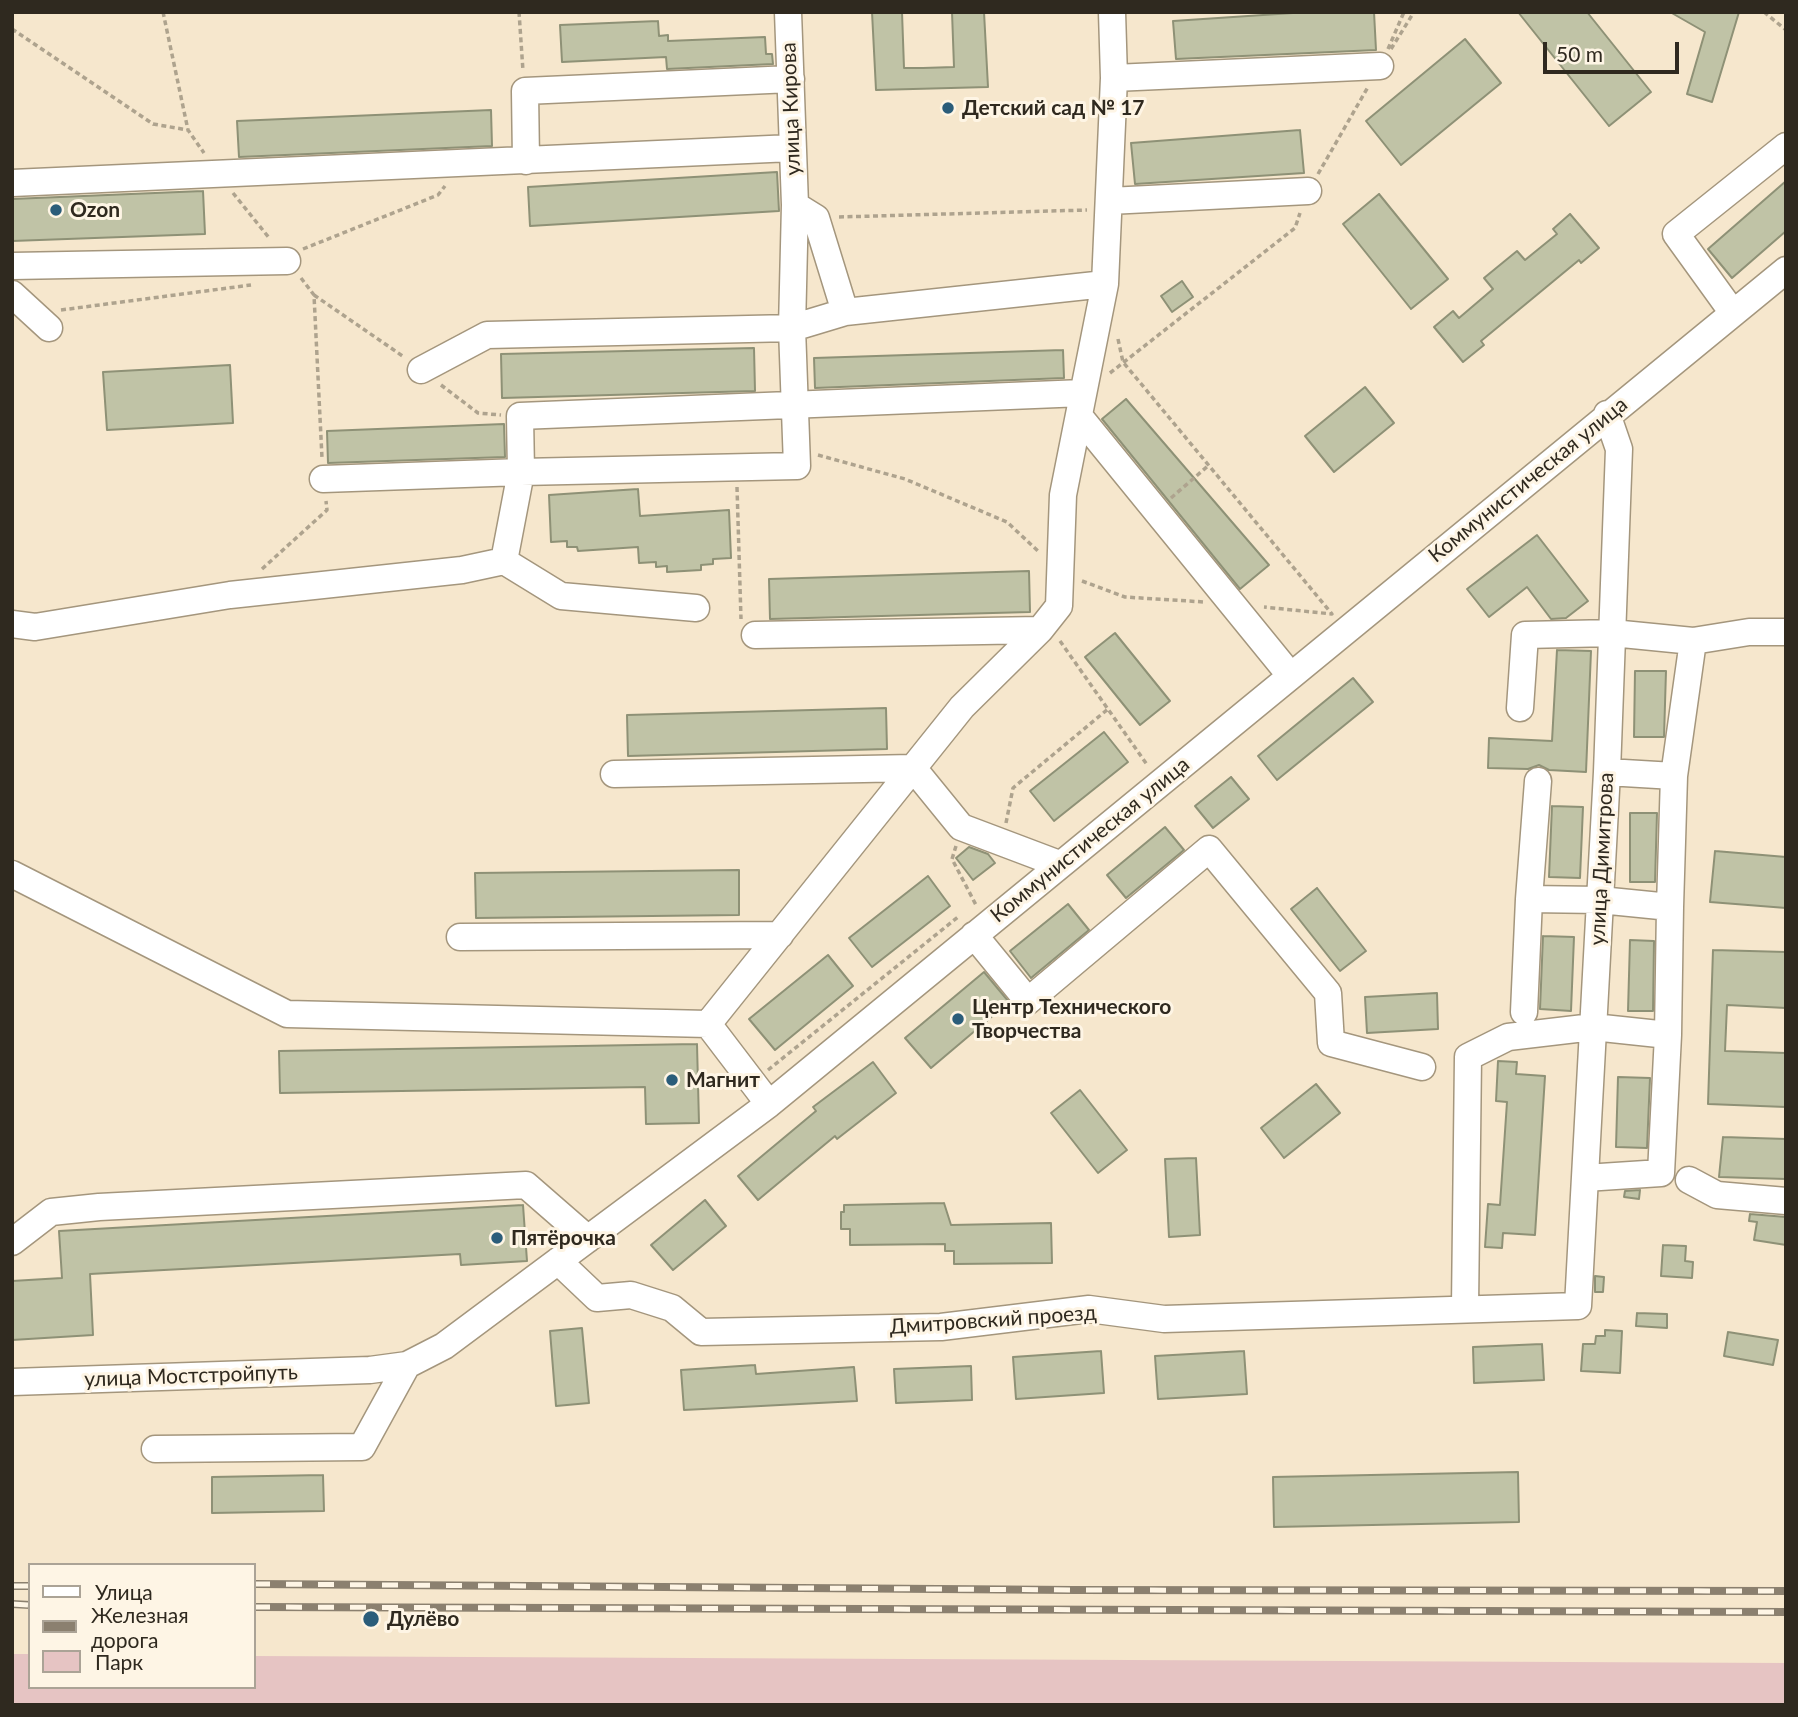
<!DOCTYPE html>
<html>
<head>
<meta charset="utf-8">
<style>
	body { margin:0 }
	#map { position:relative; width:1798px; height:1717px; overflow:hidden; background:#f6e7cd; font-family:Lato,sans-serif }
	canvas { display:block }
	.frame { position:absolute; inset:0; border:14px solid #2f291f; pointer-events:none }
	.legend { position:absolute; left:28px; top:1563px; width:228px; height:126px; box-sizing:border-box; background:#fef5e5; border:2px solid #aba396; margin:0; padding:9px 12px; list-style:none; font-size:21px; color:#2f291f }
	.legend li { display:flex; align-items:center; gap:14px; height:35px }
	.legend b { width:35px; border:2px solid #aba396 }
	.scale { position:absolute; left:1543px; top:42px; width:136px; height:32px; box-sizing:border-box; border:4px solid #2f291f; border-top:0; padding-left:9px; font-size:21px; line-height:24px; white-space:nowrap; color:#2f291f; -webkit-text-stroke:5px #fef5e5; paint-order:stroke }
</style>
</head>
<body>
<div id="map">
<canvas width="1798" height="1717"></canvas>
<div class="frame"></div>
<ul class="legend">
<li><b style="height:9px;background:#fff"></b>Улица</li>
<li><b style="height:9px;background:#8b806f"></b>Железная дорога</li>
<li><b style="height:19px;background:#e6c4c3"></b>Парк</li>
</ul>
<div class="scale">50 m</div>
</div>
<script>
const ctx = document.querySelector('canvas').getContext('2d');
ctx.lineJoin = 'round';
function fill(path, color) { ctx.fillStyle = color; ctx.fill(path, 'evenodd'); }
const shape = rows => new Path2D(rows.map(r => 'M' + r).join(''));
function strokePath(path, color, width, dash) { ctx.strokeStyle = color; ctx.lineWidth = width; ctx.lineCap = dash ? 'butt' : 'round'; ctx.setLineDash(dash || []); ctx.stroke(path); }
function write(font, color, halo, rows, align = 'center') {
  ctx.font = font + ' Lato,sans-serif'; ctx.lineWidth = 6; ctx.setLineDash([]); ctx.textBaseline = 'middle'; ctx.strokeStyle = halo; ctx.fillStyle = color; for (const [text, x, y, turn = 0] of rows) {
    ctx.save(); ctx.translate(x, y); ctx.rotate((+turn || 0) * Math.PI / 180); ctx.textAlign = isNaN(turn) ? turn : align; if (halo) ctx.strokeText(text, 0, 0); ctx.fillText(text, 0, 0); ctx.restore();
  }
}
const green = shape([
	[12,1654,30,1654,30,1687,254,1687,254,1656,1786,1663,1786,1705,12,1705]
]);
const building = shape([
	[872,12,902,12,904,68,923,68,954,67,952,12,984,12,988,87,876,90,872,12],
	[1308,12,1374,12,1376,50,1176,59,1173,21,1308,12],
	[1518,12,1587,12,1651,92,1609,126,1518,12],
	[1670,12,1739,12,1712,102,1687,94,1705,32,1670,12],
	[658,21,659,36,668,35,668,41,765,37,766,54,772,54,773,64,667,69,666,57,562,62,560,25,658,21],
	[1465,39,1501,83,1401,165,1366,121,1465,39],
	[491,110,492,146,239,157,237,121,491,110],
	[1300,130,1304,173,1135,184,1131,143,1300,130],
	[777,172,779,211,530,226,528,187,777,172],
	[1786,181,1786,231,1732,278,1708,249,1786,181],
	[203,191,205,234,12,241,12,199,203,191],
	[1379,194,1448,279,1411,309,1343,224,1379,194],
	[1570,214,1599,248,1581,263,1579,260,1481,341,1484,345,1463,362,1434,327,1453,311,1459,318,1493,289,1484,278,1517,251,1525,260,1557,234,1553,229,1570,214],
	[1182,281,1193,297,1172,312,1161,296,1182,281],
	[754,348,755,391,502,398,501,354,754,348],
	[1063,350,1064,378,815,388,814,358,1063,350],
	[230,365,233,423,107,430,103,372,230,365],
	[1365,387,1394,423,1334,472,1305,436,1365,387],
	[1126,399,1269,565,1240,589,1102,419,1126,399],
	[504,424,505,457,328,463,327,431,504,424],
	[638,489,640,516,729,510,731,558,713,559,713,564,701,565,701,570,667,572,667,566,656,567,656,562,639,563,638,547,578,551,577,547,567,547,567,541,551,542,549,495,638,489],
	[1537,535,1588,601,1566,618,1551,619,1527,587,1489,617,1467,589,1537,535],
	[1029,571,1030,612,770,619,769,579,1029,571],
	[1115,633,1170,701,1140,725,1085,657,1115,633],
	[1557,650,1591,651,1586,772,1549,770,1539,765,1528,769,1488,768,1489,738,1552,741,1557,650],
	[1635,671,1666,671,1664,737,1634,737,1635,671],
	[1353,678,1373,702,1277,780,1258,756,1353,678],
	[886,708,887,749,628,756,627,715,886,708],
	[1104,732,1128,762,1054,821,1030,791,1104,732],
	[1231,777,1249,799,1213,828,1195,806,1231,777],
	[1552,806,1583,807,1580,878,1549,877,1552,806],
	[1630,813,1657,813,1655,882,1630,882,1630,813],
	[1165,827,1184,850,1126,898,1107,875,1165,827],
	[969,847,988,854,995,863,973,880,956,858,969,847],
	[1715,851,1786,857,1786,908,1710,902,1715,851],
	[739,870,739,915,476,918,475,873,739,870],
	[928,876,950,906,872,967,849,938,928,876],
	[1317,888,1366,951,1340,971,1291,909,1317,888],
	[1068,904,1089,930,1031,978,1010,951,1068,904],
	[1543,936,1574,937,1571,1011,1540,1009,1543,936],
	[1630,940,1654,941,1653,1011,1628,1011,1630,940],
	[1713,950,1786,952,1786,1008,1727,1005,1725,1051,1786,1053,1786,1107,1708,1104,1713,950],
	[828,955,853,986,775,1050,749,1019,828,955],
	[984,972,1009,1002,931,1068,905,1038,984,972],
	[1437,993,1438,1029,1367,1033,1365,997,1437,993],
	[697,1044,699,1123,646,1124,645,1087,280,1093,279,1051,697,1044],
	[1498,1061,1517,1062,1516,1074,1545,1076,1535,1235,1503,1233,1502,1248,1485,1247,1488,1204,1500,1205,1507,1102,1496,1101,1498,1061],
	[873,1062,896,1093,837,1139,835,1136,758,1200,738,1176,816,1111,813,1107,873,1062],
	[1618,1077,1650,1078,1647,1148,1616,1147,1618,1077],
	[1316,1084,1340,1113,1284,1158,1261,1128,1316,1084],
	[1080,1090,1127,1150,1098,1173,1051,1113,1080,1090],
	[1723,1137,1786,1139,1786,1179,1719,1177,1723,1137],
	[1196,1158,1200,1235,1169,1237,1165,1159,1196,1158],
	[1640,1190,1639,1199,1624,1197,1625,1191,1640,1190],
	[705,1200,726,1226,673,1270,651,1245,705,1200],
	[944,1203,951,1225,1051,1223,1052,1263,954,1264,954,1251,945,1251,945,1244,850,1245,850,1229,841,1229,841,1212,844,1212,844,1205,944,1203],
	[523,1205,527,1261,461,1265,460,1254,90,1274,93,1335,12,1340,12,1281,62,1278,59,1231,523,1205],
	[1750,1214,1786,1217,1786,1245,1754,1240,1757,1222,1749,1221,1750,1214],
	[1663,1245,1686,1246,1685,1261,1693,1262,1692,1278,1661,1276,1663,1245],
	[1595,1276,1604,1277,1603,1292,1595,1292,1595,1276],
	[1637,1313,1667,1314,1667,1328,1636,1326,1637,1313],
	[582,1328,589,1403,556,1406,550,1331,582,1328],
	[1605,1330,1622,1331,1620,1373,1581,1371,1583,1344,1595,1344,1596,1336,1605,1336,1605,1330],
	[1728,1332,1778,1340,1773,1365,1724,1356,1728,1332],
	[1542,1344,1544,1380,1474,1383,1473,1347,1542,1344],
	[1101,1351,1104,1393,1016,1399,1013,1357,1101,1351],
	[1244,1351,1247,1394,1158,1399,1155,1356,1244,1351],
	[755,1365,756,1374,854,1367,857,1401,684,1410,681,1370,755,1365],
	[971,1366,972,1400,896,1403,894,1369,971,1366],
	[1518,1472,1519,1522,1274,1527,1273,1477,1518,1472],
	[323,1475,324,1511,212,1513,212,1477,323,1475]
]);
const path = shape([
	[163,12,188,130,204,153],
	[519,12,523,71],
	[1764,12,1786,30],
	[12,29,153,124,188,130],
	[1388,49,1404,12],
	[1391,49,1414,12],
	[1318,174,1368,87],
	[233,193,270,239],
	[839,217,1087,210],
	[303,249,438,195,445,186],
	[301,278,314,295,322,458],
	[314,295,404,357],
	[61,310,251,285],
	[1118,339,1123,362,1332,614,1264,607],
	[1110,373,1295,228,1300,213],
	[441,385,478,413,501,415],
	[818,455,905,479,1007,522,1039,552],
	[737,487,741,619],
	[1171,498,1209,465],
	[262,569,327,510,326,501],
	[1082,581,1125,597,1204,602],
	[1060,641,1148,766],
	[1006,823,1013,788,1108,709],
	[956,846,952,859,976,905],
	[768,1070,958,917]
]);
const minor = shape([
	[1114,78,1380,66],
	[526,161,525,91,791,79],
	[12,183,792,148],
	[1109,201,1308,191],
	[795,205,816,218,845,312],
	[12,266,287,261],
	[12,294,49,328],
	[1733,313,1676,234,1786,146],
	[421,370,487,335,792,328,845,312,1105,284],
	[1079,416,1290,675],
	[323,479,521,472,520,416,1083,393],
	[504,561,521,472,797,466,792,328,795,205,788,12],
	[12,624,35,627,230,595,462,570,504,561,561,596,696,608],
	[755,635,1040,630],
	[1520,708,1525,635,1612,633,1693,641,1749,632,1786,632],
	[614,774,913,768,961,827,1059,864],
	[1674,776,1693,641],
	[1538,781,1529,899,1600,900,1670,907,1674,776,1607,772],
	[12,874,287,1014,708,1024],
	[974,935,1028,1001,1209,849,1328,993,1331,1043,1422,1067],
	[460,937,780,935],
	[1524,1012,1529,899],
	[1668,1035,1670,907],
	[769,1104,708,1024,962,707,1040,630,1059,606,1063,495,1105,284,1114,78,1112,12],
	[1689,1180,1717,1195,1786,1201],
	[12,1242,51,1212,99,1207,526,1185,588,1239],
	[558,1261,597,1298,631,1295,672,1308,701,1332,941,1327,1089,1309,1164,1319,1578,1306,1607,772,1619,449,1607,414],
	[1465,1307,1468,1057,1508,1037,1593,1027,1668,1035,1661,1173,1585,1178],
	[12,1382,370,1370,407,1365,444,1346,769,1104,1786,270],
	[155,1449,362,1447,407,1365]
]);
const rail = shape([
	[254,1584,1074,1590,1786,1591],
	[12,1586,30,1586],
	[12,1604,30,1605],
	[254,1607,1786,1612]
]);
const markers = [
	[948,108,7,"#2b5d7a"],
	[56,210,7,"#2b5d7a"],
	[958,1019,7,"#2b5d7a"],
	[672,1080,7,"#2b5d7a"],
	[497,1238,7,"#2b5d7a"],
	[371,1619,9,"#2b5d7a"]
];
const poiNames = [
	["Детский сад № 17",962,108],
	["Ozon",70,210],
	["Центр Технического",972,1007],
	["Творчества",972,1031],
	["Магнит",686,1080],
	["Пятёрочка",511,1238],
	["Дулёво",387,1619]
];
const streetNames = [
	["улица Кирова",791,109,-92],
	["Коммунистическая улица",1528,480,-39],
	["Коммунистическая улица",1090,840,-39],
	["улица Димитрова",1602,859,-87],
	["Дмитровский проезд",993,1320,-4],
	["улица Мостстройпуть",191,1376,-2]
];
fill(green, '#e6c4c3');
fill(building, '#c0c3a6');
strokePath(building, '#8e9176', 2);
strokePath(minor, '#a4967d', 29);
strokePath(path, '#aea38e', 3.5, [5, 3.5]);
strokePath(minor, '#fff', 26);
strokePath(rail, '#8b806f', 8);
strokePath(rail, '#fef5e5', 5, [16]);
for (const [x, y, r, color] of markers) { const dot = new Path2D(); dot.arc(x, y, r, 0, 2 * Math.PI); ctx.fillStyle = color; ctx.fill(dot); strokePath(dot, '#fef5e5', 2.5); }
write('bold 21px', '#2f291f', '#fef5e5', poiNames, 'left');
write('21px', '#2f291f', '#fef5e5', streetNames);
</script>
</body>
</html>
